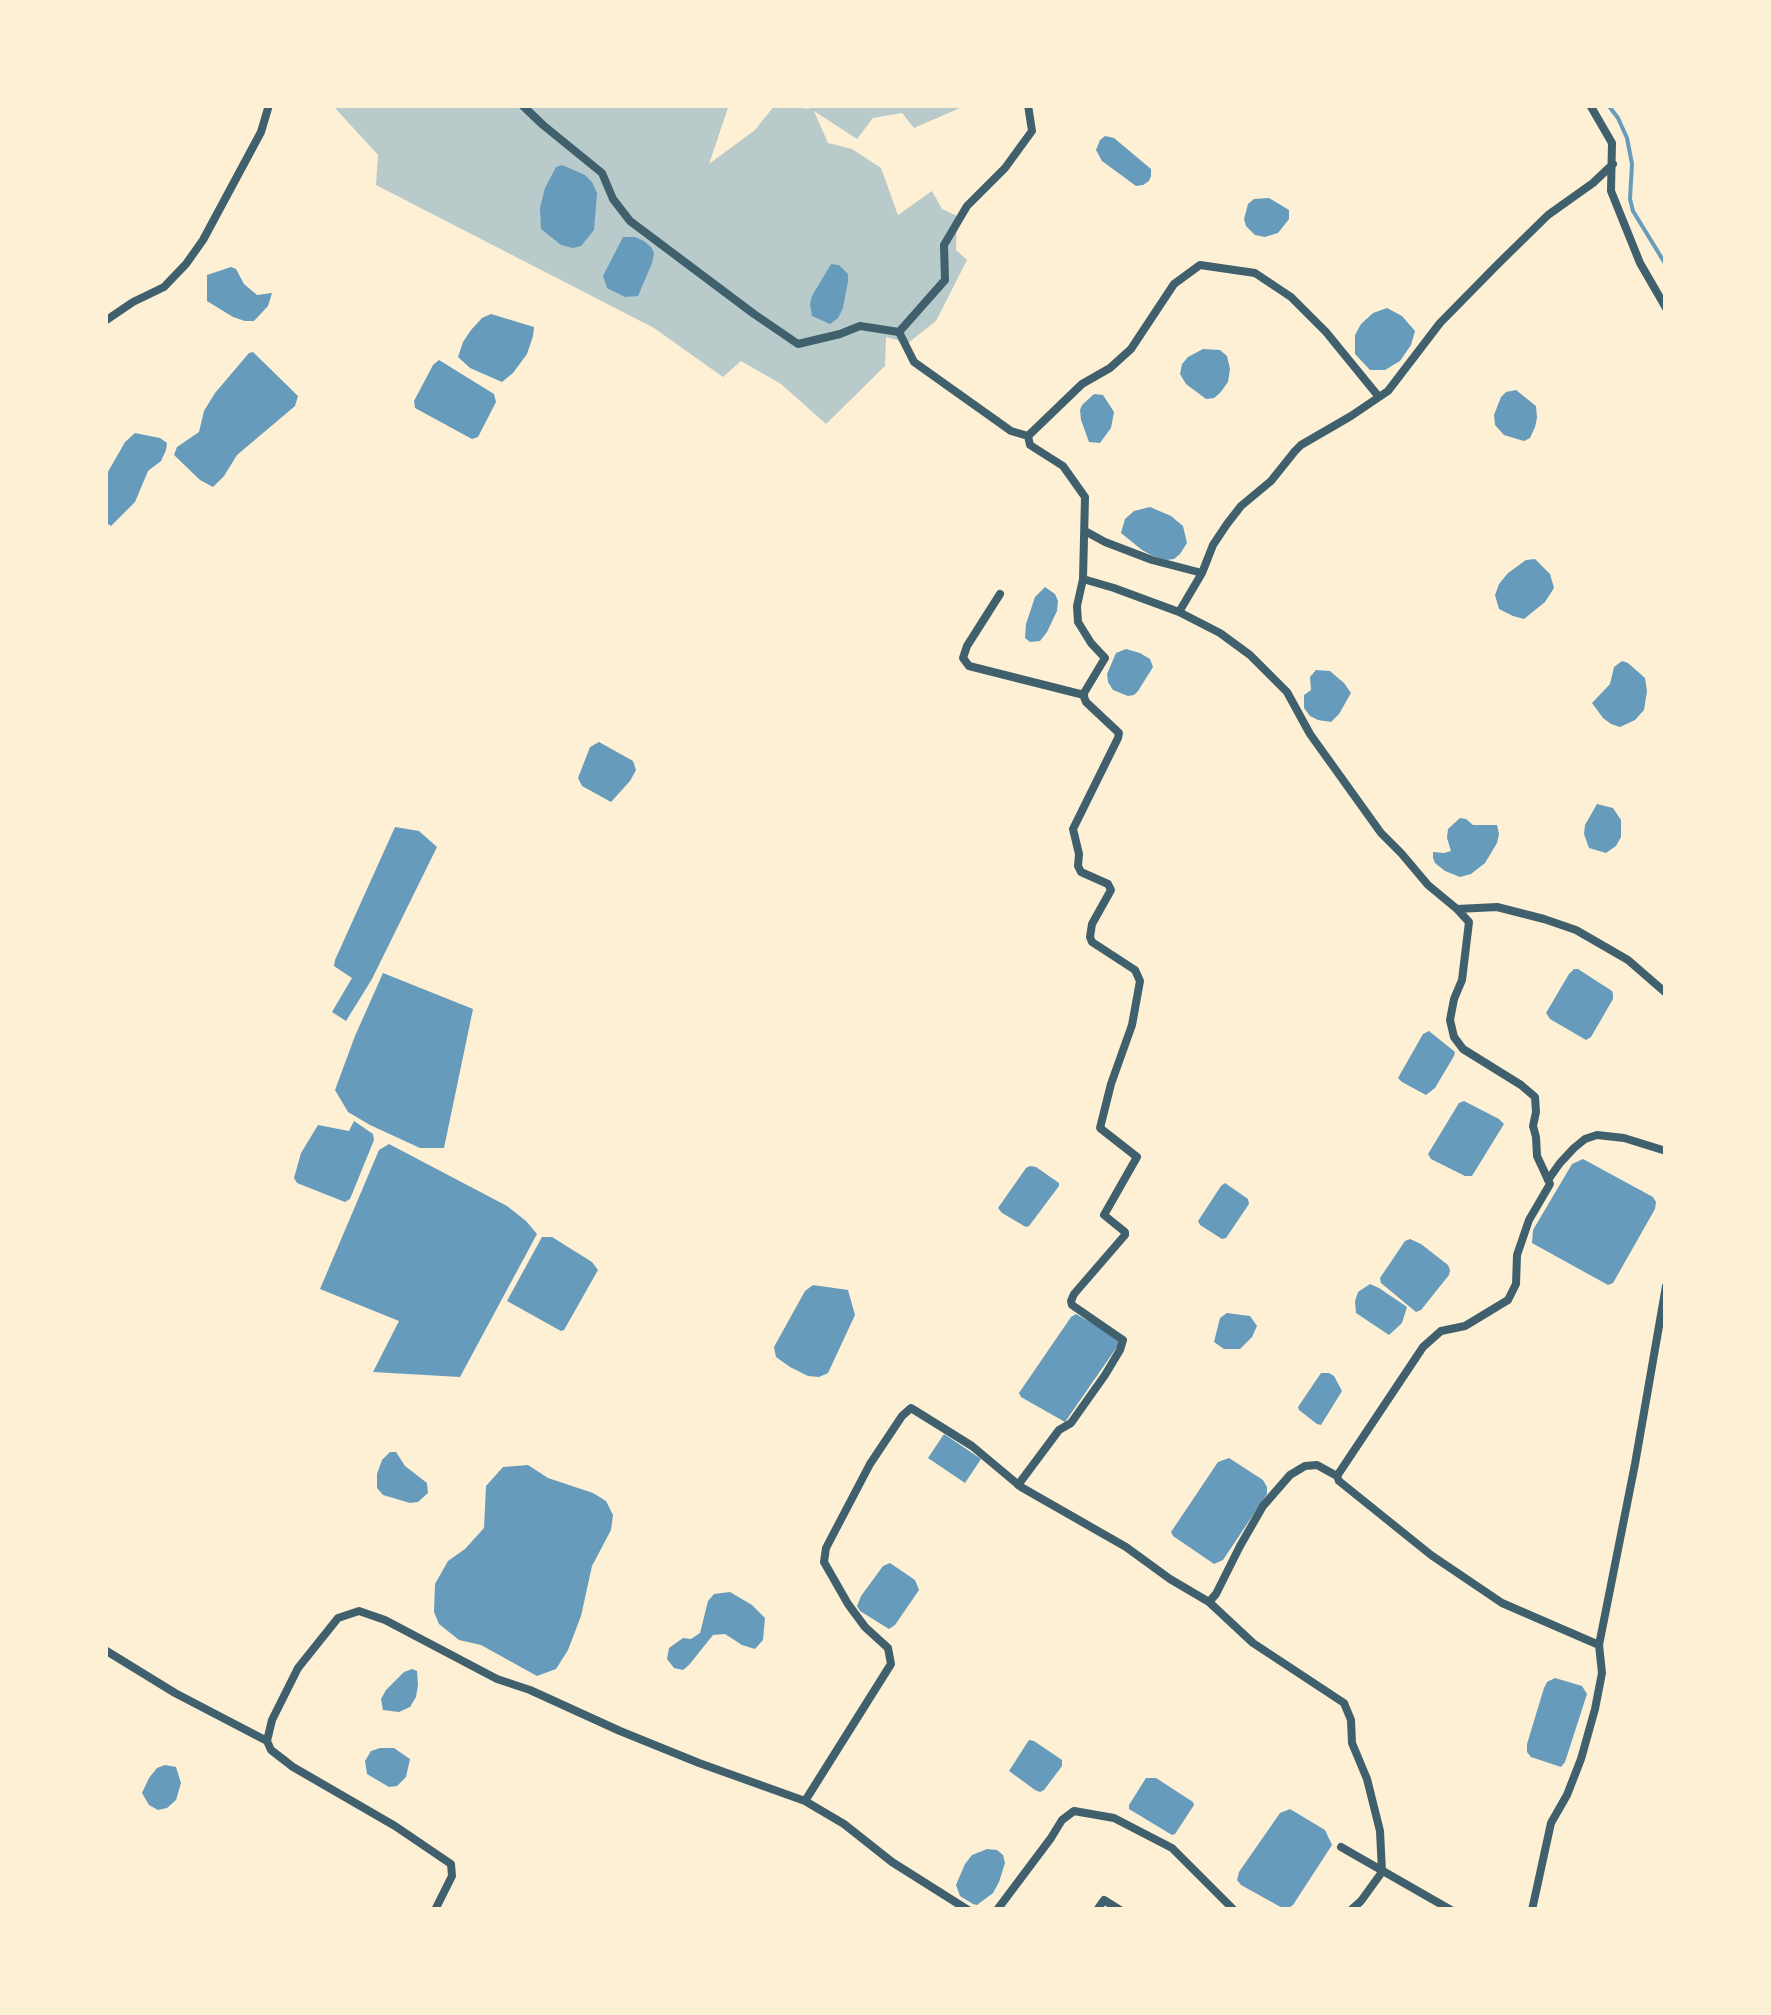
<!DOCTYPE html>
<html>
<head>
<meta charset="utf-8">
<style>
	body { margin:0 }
	#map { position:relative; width:1771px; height:2015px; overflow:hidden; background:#fdf0d5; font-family:"Times New Roman",serif }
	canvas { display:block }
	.frame { position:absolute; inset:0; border:108px solid #fdf0d5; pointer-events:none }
</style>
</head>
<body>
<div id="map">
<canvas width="1771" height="2015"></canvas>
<div class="frame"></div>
</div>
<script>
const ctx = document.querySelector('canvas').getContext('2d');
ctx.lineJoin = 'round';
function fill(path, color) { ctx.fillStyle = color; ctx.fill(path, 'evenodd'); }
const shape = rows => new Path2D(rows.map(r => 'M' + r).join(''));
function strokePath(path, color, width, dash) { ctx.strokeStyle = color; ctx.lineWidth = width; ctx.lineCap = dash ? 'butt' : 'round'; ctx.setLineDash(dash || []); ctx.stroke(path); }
const green = shape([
	[337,105,729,105,709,164,755,130,775,105,810,109,806,105,967,105,914,128,902,113,873,118,857,139,814,111,828,143,852,149,881,168,898,215,932,191,942,209,957,216,956,250,967,260,936,321,908,343,886,337,885,366,826,424,781,384,741,361,723,377,654,328,376,185,378,155,335,108]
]);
const water = shape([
	[1105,136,1114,138,1151,169,1151,176,1149,181,1143,185,1136,186,1102,161,1096,150,1100,140],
	[562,165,585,175,592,182,597,193,594,230,581,246,573,248,561,245,541,229,540,208,545,188,556,167],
	[1269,198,1289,210,1289,219,1278,233,1265,237,1255,235,1246,226,1244,219,1248,204,1254,199],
	[623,237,635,237,644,241,651,247,654,253,652,263,638,296,625,297,607,288,603,276],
	[831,264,839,265,848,274,848,281,843,308,838,318,830,324,812,316,810,304,812,296],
	[231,267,236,269,244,284,257,295,272,293,268,306,254,321,245,321,233,317,207,301,207,275],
	[1387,308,1402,316,1415,331,1411,345,1400,361,1385,370,1370,370,1355,354,1355,335,1361,324,1373,313],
	[491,314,534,327,533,336,527,354,513,373,502,382,470,368,458,357,463,342,471,330,482,318],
	[1203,349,1220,350,1227,356,1230,369,1228,382,1220,393,1214,398,1206,399,1186,384,1180,374,1182,364,1188,357],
	[253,352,298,396,295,406,237,455,224,476,213,487,200,480,174,455,177,447,199,432,204,411,215,393,249,353],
	[439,360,494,394,496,402,478,437,472,439,415,408,414,401,433,365],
	[1516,390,1536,406,1537,418,1535,427,1530,438,1524,441,1504,435,1495,425,1494,415,1501,397,1506,392],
	[1094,394,1103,395,1114,412,1111,428,1100,443,1089,442,1081,420,1080,410,1082,405],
	[135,433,160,438,167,443,166,450,161,461,148,471,135,502,111,526,105,522,105,477,125,442],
	[1150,507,1171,516,1183,526,1187,543,1180,554,1174,559,1166,560,1153,556,1142,550,1121,533,1125,519,1134,511],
	[1535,559,1550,574,1554,588,1545,602,1524,619,1513,616,1499,609,1495,595,1499,584,1508,573,1526,560],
	[1045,587,1055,594,1058,601,1057,611,1047,632,1040,641,1030,642,1025,638,1026,624,1035,597],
	[1126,649,1140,653,1150,659,1153,667,1138,691,1134,695,1128,696,1113,690,1108,682,1107,674,1116,653],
	[1622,661,1628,663,1645,678,1647,691,1644,710,1635,720,1620,727,1611,724,1603,718,1592,703,1610,684,1614,667],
	[1316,670,1330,671,1344,683,1351,693,1339,714,1331,722,1318,720,1310,716,1304,708,1304,695,1311,690,1310,677],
	[599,742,633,761,636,770,630,781,611,802,582,786,578,778,590,747],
	[1597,804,1613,808,1621,820,1621,837,1616,846,1606,853,1589,848,1584,834,1585,825],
	[1460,818,1466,819,1473,825,1497,825,1499,834,1497,843,1485,863,1471,874,1460,877,1445,871,1435,863,1433,858,1433,852,1444,853,1451,851,1447,838,1448,829],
	[395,827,419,831,437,847,372,979,346,1021,332,1012,352,978,334,966,335,960],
	[1574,969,1578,969,1612,991,1613,994,1613,999,1591,1037,1586,1040,1550,1019,1546,1013,1569,974],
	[383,973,473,1009,444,1148,420,1148,370,1125,348,1112,335,1090,355,1036],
	[1429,1031,1455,1052,1454,1056,1435,1088,1426,1095,1402,1082,1398,1078,1423,1034],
	[1464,1101,1499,1119,1504,1124,1472,1176,1465,1176,1431,1159,1428,1154,1459,1103],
	[354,1121,373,1134,374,1140,350,1199,345,1202,297,1183,294,1178,301,1153,318,1125,349,1131],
	[389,1144,507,1206,526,1221,537,1234,460,1377,373,1372,399,1321,320,1289,379,1150],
	[1583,1159,1653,1197,1656,1202,1655,1209,1613,1283,1608,1285,1532,1243,1533,1230,1572,1164],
	[1030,1166,1036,1167,1059,1183,1059,1186,1029,1226,1026,1227,1002,1213,998,1208,1026,1168],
	[1225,1183,1248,1199,1249,1204,1226,1238,1222,1239,1200,1225,1198,1221,1221,1186],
	[542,1237,552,1237,592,1262,598,1270,564,1330,561,1331,507,1301],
	[1410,1239,1421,1244,1448,1265,1450,1270,1449,1275,1421,1310,1416,1312,1381,1283,1380,1278,1405,1241],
	[1370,1284,1379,1288,1407,1307,1402,1323,1389,1335,1356,1313,1355,1301,1358,1292],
	[813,1285,848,1290,855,1315,828,1373,819,1377,808,1376,790,1367,776,1357,774,1347,805,1291],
	[1227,1313,1250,1316,1257,1326,1252,1337,1240,1349,1224,1349,1214,1342,1220,1318],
	[1076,1314,1116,1337,1119,1344,1065,1422,1021,1397,1019,1393,1071,1317],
	[1321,1373,1329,1373,1334,1376,1342,1391,1321,1425,1317,1424,1299,1410,1298,1407],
	[944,1434,981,1459,965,1483,928,1458],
	[390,1452,396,1452,405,1466,427,1483,428,1493,418,1502,410,1503,383,1495,377,1488,377,1474,382,1460],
	[1229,1458,1263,1480,1267,1487,1267,1494,1223,1560,1214,1564,1173,1536,1171,1532,1218,1462],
	[528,1465,548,1478,593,1493,606,1501,613,1515,611,1530,592,1566,581,1616,568,1650,556,1669,537,1676,481,1645,459,1640,439,1624,434,1612,435,1584,448,1561,465,1549,484,1528,486,1486,503,1467],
	[890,1563,915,1580,919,1590,895,1625,889,1629,860,1611,857,1606,861,1596,883,1566],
	[730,1592,752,1605,765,1618,763,1640,755,1649,742,1645,725,1634,713,1635,689,1665,683,1670,674,1668,667,1659,669,1648,683,1638,691,1639,700,1633,708,1601,714,1594],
	[412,1669,417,1671,418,1685,416,1697,410,1707,399,1712,383,1710,381,1699,386,1690,404,1672],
	[1555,1678,1582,1686,1587,1694,1565,1762,1561,1767,1531,1757,1527,1752,1527,1744,1544,1688,1547,1682],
	[1029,1740,1034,1741,1062,1760,1062,1766,1044,1790,1040,1792,1035,1790,1009,1771],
	[380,1748,394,1748,410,1759,406,1777,397,1786,389,1787,367,1774,365,1761,371,1751],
	[165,1765,176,1767,181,1783,176,1800,167,1808,158,1810,149,1805,142,1793,149,1778,157,1768],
	[1146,1778,1156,1778,1193,1802,1194,1805,1175,1834,1172,1835,1129,1809,1129,1805],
	[1290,1809,1325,1830,1332,1845,1293,1905,1286,1910,1241,1885,1237,1880,1239,1872,1280,1813],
	[987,1849,997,1850,1003,1855,1005,1863,999,1882,993,1893,977,1905,973,1904,960,1896,956,1885,965,1864,972,1855]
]);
const stream = shape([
	[1608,105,1618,118,1627,138,1632,164,1630,199,1633,211,1666,265]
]);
const minor = shape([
	[522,105,543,125,602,173,613,199,630,221,754,314,798,344,840,334,860,326,899,332],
	[1590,105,1612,143,1611,191,1640,263,1666,308],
	[105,321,133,302,164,287,186,264,203,240,261,132,269,105],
	[1028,436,1082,384,1110,368,1131,349,1174,284,1200,265,1255,273,1291,297,1326,332,1379,397],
	[1085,531,1105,542,1152,560,1202,573],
	[1083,579,1114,588,1179,612,1220,633,1250,655,1287,692,1310,734,1381,833,1401,853,1428,885,1457,909,1469,922,1462,980,1454,999,1450,1020,1454,1037,1463,1049,1521,1085,1535,1097,1536,1112,1533,1126,1536,1137,1537,1156,1550,1184,1529,1220,1517,1255,1516,1284,1508,1300,1465,1326,1441,1331,1423,1347,1337,1476,1339,1481,1431,1555,1502,1603,1599,1645],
	[1000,594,967,646,963,658,969,666,1084,695],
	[1179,612,1202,573,1213,545,1227,524,1241,506,1271,481,1295,451,1301,445,1351,416,1388,391,1440,323,1498,264,1548,215,1593,183,1613,164],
	[1457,909,1497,907,1544,919,1576,930,1628,960,1666,993],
	[1548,1180,1560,1163,1574,1148,1585,1139,1597,1135,1624,1138,1666,1151],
	[1018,1485,1059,1430,1071,1423,1105,1375,1120,1350,1123,1340,1072,1305,1071,1301,1074,1294,1125,1235,1125,1232,1104,1215,1137,1157,1100,1128,1111,1084,1132,1025,1140,981,1135,970,1092,942,1090,937,1092,924,1111,890,1108,884,1081,872,1078,866,1079,854,1073,829,1118,738,1119,733,1086,702,1084,697,1084,693,1105,658,1091,643,1078,622,1077,606,1083,579,1085,497,1063,466,1030,445,1028,436,1011,431,914,362,899,332,945,280,944,245,967,206,1005,168,1032,131,1028,105],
	[1209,1602,1253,1643,1344,1703,1351,1720,1352,1743,1367,1779,1380,1831,1382,1872,1361,1901,1351,1910],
	[105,1650,175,1693,267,1741],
	[805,1801,891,1664,888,1648,865,1627,848,1604,824,1562,826,1548,870,1464,902,1416,911,1408,972,1446,1021,1487,1126,1547,1170,1579,1209,1602,1216,1594,1240,1546,1263,1506,1290,1475,1305,1466,1317,1465,1337,1476],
	[1341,1847,1451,1910],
	[435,1910,452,1876,451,1864,395,1826,293,1767,271,1750,267,1741,272,1720,298,1668,338,1618,359,1611,385,1620,497,1679,530,1690,620,1731,699,1763,805,1801,844,1824,892,1862,968,1910],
	[997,1910,1051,1838,1062,1820,1074,1811,1114,1818,1172,1848,1234,1910],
	[1097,1910,1104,1900,1120,1910],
	[1532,1910,1551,1823,1567,1795,1581,1759,1595,1709,1602,1673,1599,1645,1635,1464,1666,1286]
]);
fill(green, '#b9caca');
fill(water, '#669bbc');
strokePath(stream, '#669bbc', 4);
strokePath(minor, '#3f606c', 8);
</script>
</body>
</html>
